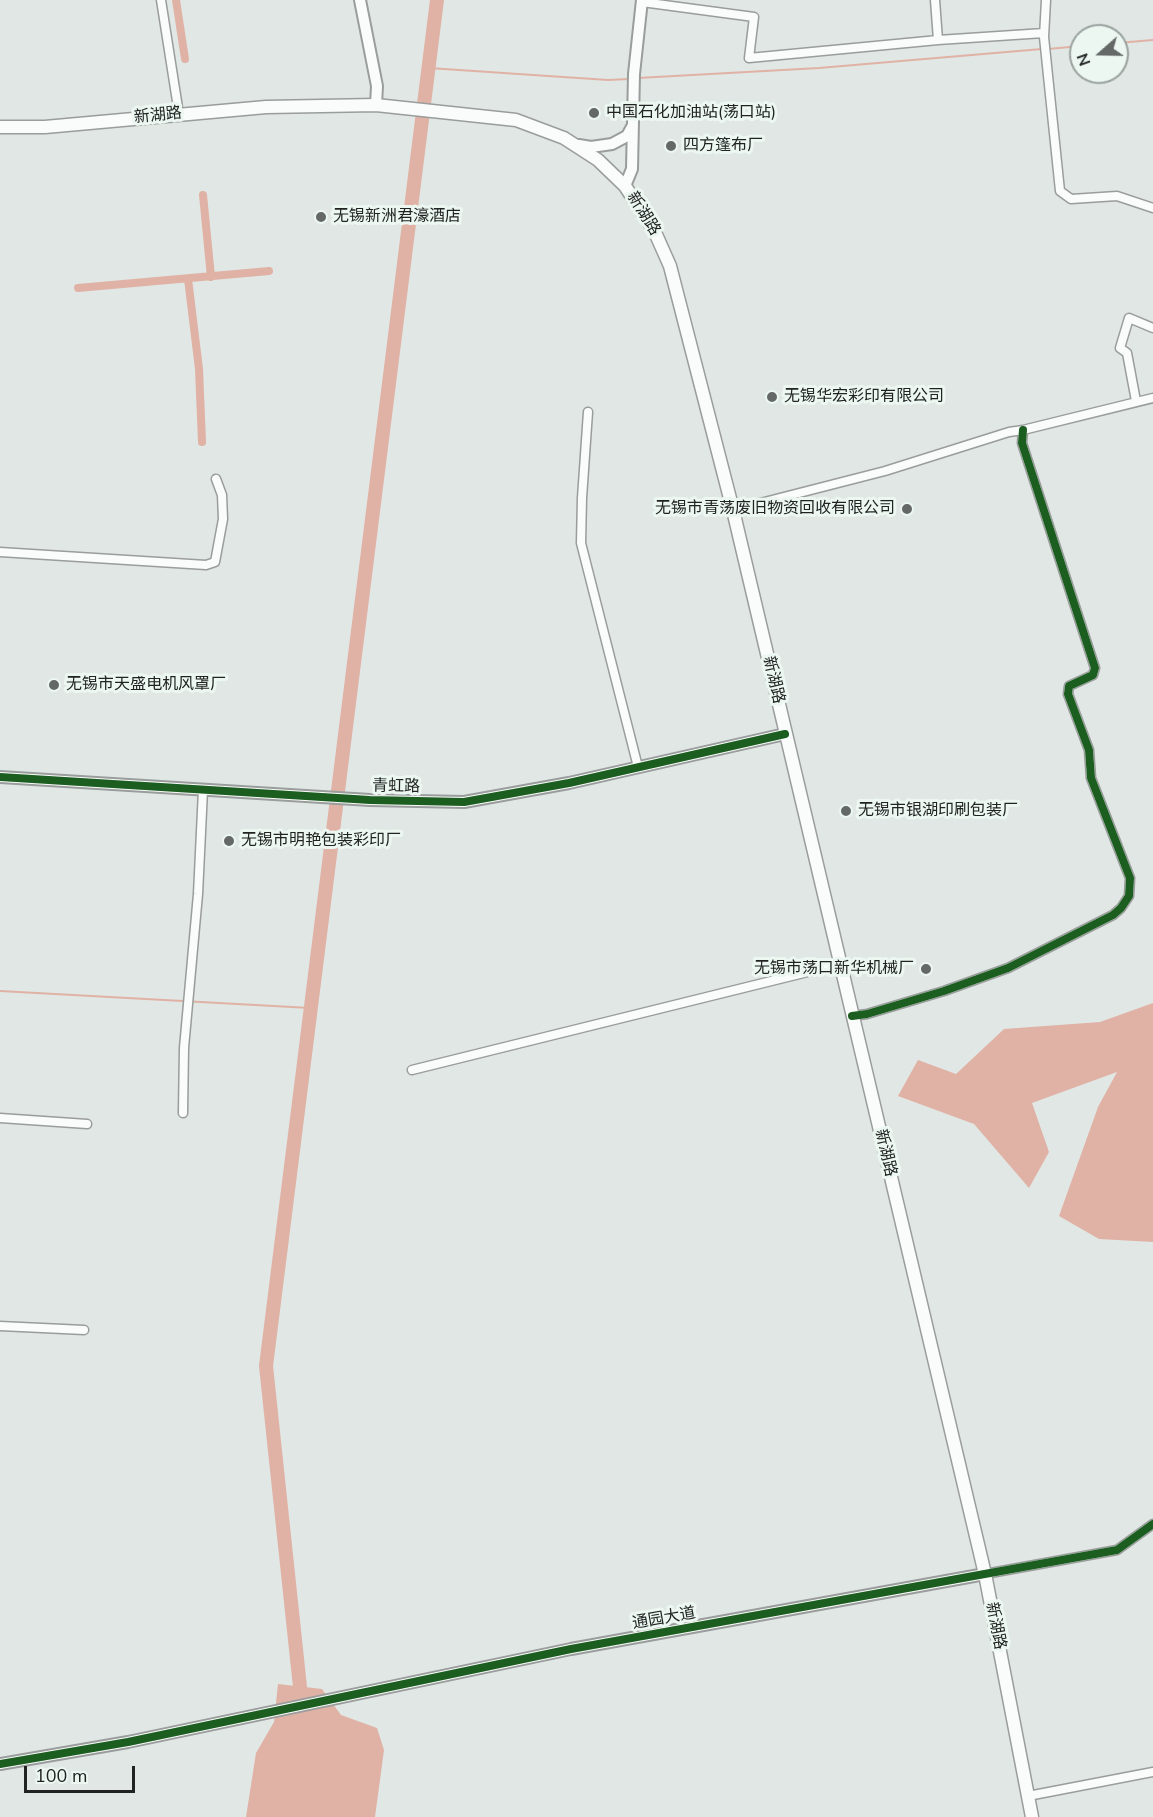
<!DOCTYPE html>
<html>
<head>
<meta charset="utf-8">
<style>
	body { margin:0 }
	#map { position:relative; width:1153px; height:1817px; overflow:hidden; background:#e1e7e4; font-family:"Nunito Sans",sans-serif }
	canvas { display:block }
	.north { position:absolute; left:1069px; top:24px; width:60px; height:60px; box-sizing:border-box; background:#ecf7f2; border:2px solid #9aa29f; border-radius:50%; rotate:250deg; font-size:16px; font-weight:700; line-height:24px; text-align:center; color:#202322 }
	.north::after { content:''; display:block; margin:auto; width:21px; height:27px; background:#646866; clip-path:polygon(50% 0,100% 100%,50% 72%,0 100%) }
	.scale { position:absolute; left:24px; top:1766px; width:111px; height:27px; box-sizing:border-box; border:3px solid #202322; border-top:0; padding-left:8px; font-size:18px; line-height:21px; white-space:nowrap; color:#202322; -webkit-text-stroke:4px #ecf7f2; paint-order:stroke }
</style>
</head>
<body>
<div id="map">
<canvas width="1153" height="1817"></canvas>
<div class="north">N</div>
<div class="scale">100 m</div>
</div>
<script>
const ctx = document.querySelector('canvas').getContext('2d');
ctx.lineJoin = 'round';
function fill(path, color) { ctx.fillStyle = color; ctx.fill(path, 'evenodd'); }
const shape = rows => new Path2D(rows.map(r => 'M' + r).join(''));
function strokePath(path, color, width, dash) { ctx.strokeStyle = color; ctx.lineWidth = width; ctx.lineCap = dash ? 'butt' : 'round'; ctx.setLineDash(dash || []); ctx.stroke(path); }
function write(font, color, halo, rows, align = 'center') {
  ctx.font = font + ' "Nunito Sans","Noto Sans SC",sans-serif'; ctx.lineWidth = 6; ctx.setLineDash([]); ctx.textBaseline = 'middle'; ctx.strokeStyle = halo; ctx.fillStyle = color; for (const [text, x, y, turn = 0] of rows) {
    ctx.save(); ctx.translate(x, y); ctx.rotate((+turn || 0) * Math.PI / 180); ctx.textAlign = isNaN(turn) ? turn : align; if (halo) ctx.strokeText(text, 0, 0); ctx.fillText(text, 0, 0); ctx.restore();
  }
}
const water = shape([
	[1153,1003,1153,1242,1099,1239,1059,1216,1098,1107,1117,1072,1032,1103,1049,1152,1029,1188,974,1124,898,1096,918,1060,956,1074,1004,1029,1100,1022],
	[278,1684,322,1689,341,1715,377,1728,384,1750,375,1817,246,1817,256,1753,274,1722]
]);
const stream = shape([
	[1117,43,1153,40],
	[1048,49,1081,46],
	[429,68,608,80,629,79],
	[638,78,819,68,1042,49],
	[0,991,310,1008]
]);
const canal = shape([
	[176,0,185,59],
	[203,195,211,277],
	[188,279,199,369,202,442],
	[78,288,269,271]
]);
const river = shape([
	[297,1703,300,1687,266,1366,437,0]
]);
const minor = shape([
	[161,0,179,114],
	[935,0,938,40],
	[1046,0,1044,37,1060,191,1071,199,1117,196,1153,208],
	[642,2,754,17,749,58,938,40,1044,33],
	[1136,401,1127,353,1120,348,1129,318,1153,328],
	[588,412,582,498,581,543,638,767],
	[733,510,885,471,1009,432,1023,430,1153,398],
	[0,552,206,565,215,562,223,519,222,495,216,479],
	[852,1016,867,1014,944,991,1008,968,1113,915,1121,908,1129,896,1130,878,1091,778,1089,750,1068,694,1069,686,1093,675,1095,668,1022,443,1023,430],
	[412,1070,840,964],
	[183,1113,184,1048,198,894,203,790],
	[0,1118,87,1124],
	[0,1326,84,1330],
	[985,1574,1117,1550,1153,1524],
	[1028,1796,1153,1772]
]);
const tertiary = shape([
	[360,0,377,86,376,105],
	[579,145,591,147,612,144,627,136,632,127],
	[625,186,632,169,634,74,642,0],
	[0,777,370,800,464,802,569,783,785,734],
	[0,1764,128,1742,571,1649,985,1574]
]);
const secondary = shape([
	[0,127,45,127,266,107,376,105,516,120,564,138,598,160,625,186,654,230,670,266,733,510,985,1574,1032,1817]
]);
const cycleway = shape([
	[0,777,370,800,464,802,569,783,785,734],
	[852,1016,867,1014,944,991,1008,968,1113,915,1121,908,1129,896,1130,878,1091,778,1089,750,1068,694,1069,686,1093,675,1095,668,1022,443,1023,430],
	[0,1764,128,1742,571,1649,1117,1550,1153,1524]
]);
const markers = [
	[594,113,6,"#646866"],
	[671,146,6,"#646866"],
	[321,217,6,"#646866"],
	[772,397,6,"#646866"],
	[907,509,6,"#646866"],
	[54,685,6,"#646866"],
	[846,811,6,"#646866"],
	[229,841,6,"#646866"],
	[926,969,6,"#646866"]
];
const poiNames = [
	["中国石化加油站(荡口站)",606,113],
	["四方篷布厂",683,146],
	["无锡新洲君濠酒店",333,217],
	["无锡华宏彩印有限公司",784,397],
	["无锡市青荡废旧物资回收有限公司",895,509,"right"],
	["无锡市天盛电机风罩厂",66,685],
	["无锡市银湖印刷包装厂",858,811],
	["无锡市明艳包装彩印厂",241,841],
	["无锡市荡口新华机械厂",914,969,"right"]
];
const streetNames = [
	["新湖路",158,116,-6],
	["新湖路",643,214,58],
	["新湖路",773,680,77],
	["青虹路",396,787,1],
	["新湖路",885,1153,77],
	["通园大道",664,1619,-10],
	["新湖路",995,1626,79]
];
fill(water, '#e0b2a6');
strokePath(stream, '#e0b2a6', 2);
strokePath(canal, '#e0b2a6', 8);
strokePath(river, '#e0b2a6', 14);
strokePath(minor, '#999d9b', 11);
strokePath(tertiary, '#999d9b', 14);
strokePath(secondary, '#999d9b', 15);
strokePath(minor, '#fafbfb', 8);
strokePath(tertiary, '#fafbfb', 10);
strokePath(secondary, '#fafbfb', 12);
strokePath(cycleway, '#1b5e20', 8);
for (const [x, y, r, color] of markers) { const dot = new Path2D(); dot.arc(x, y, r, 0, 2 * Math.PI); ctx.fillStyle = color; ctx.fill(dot); strokePath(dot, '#ecf7f2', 2); }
write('16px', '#202322', '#ecf7f2', poiNames, 'left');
write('16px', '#202322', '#ecf7f2', streetNames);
</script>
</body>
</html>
